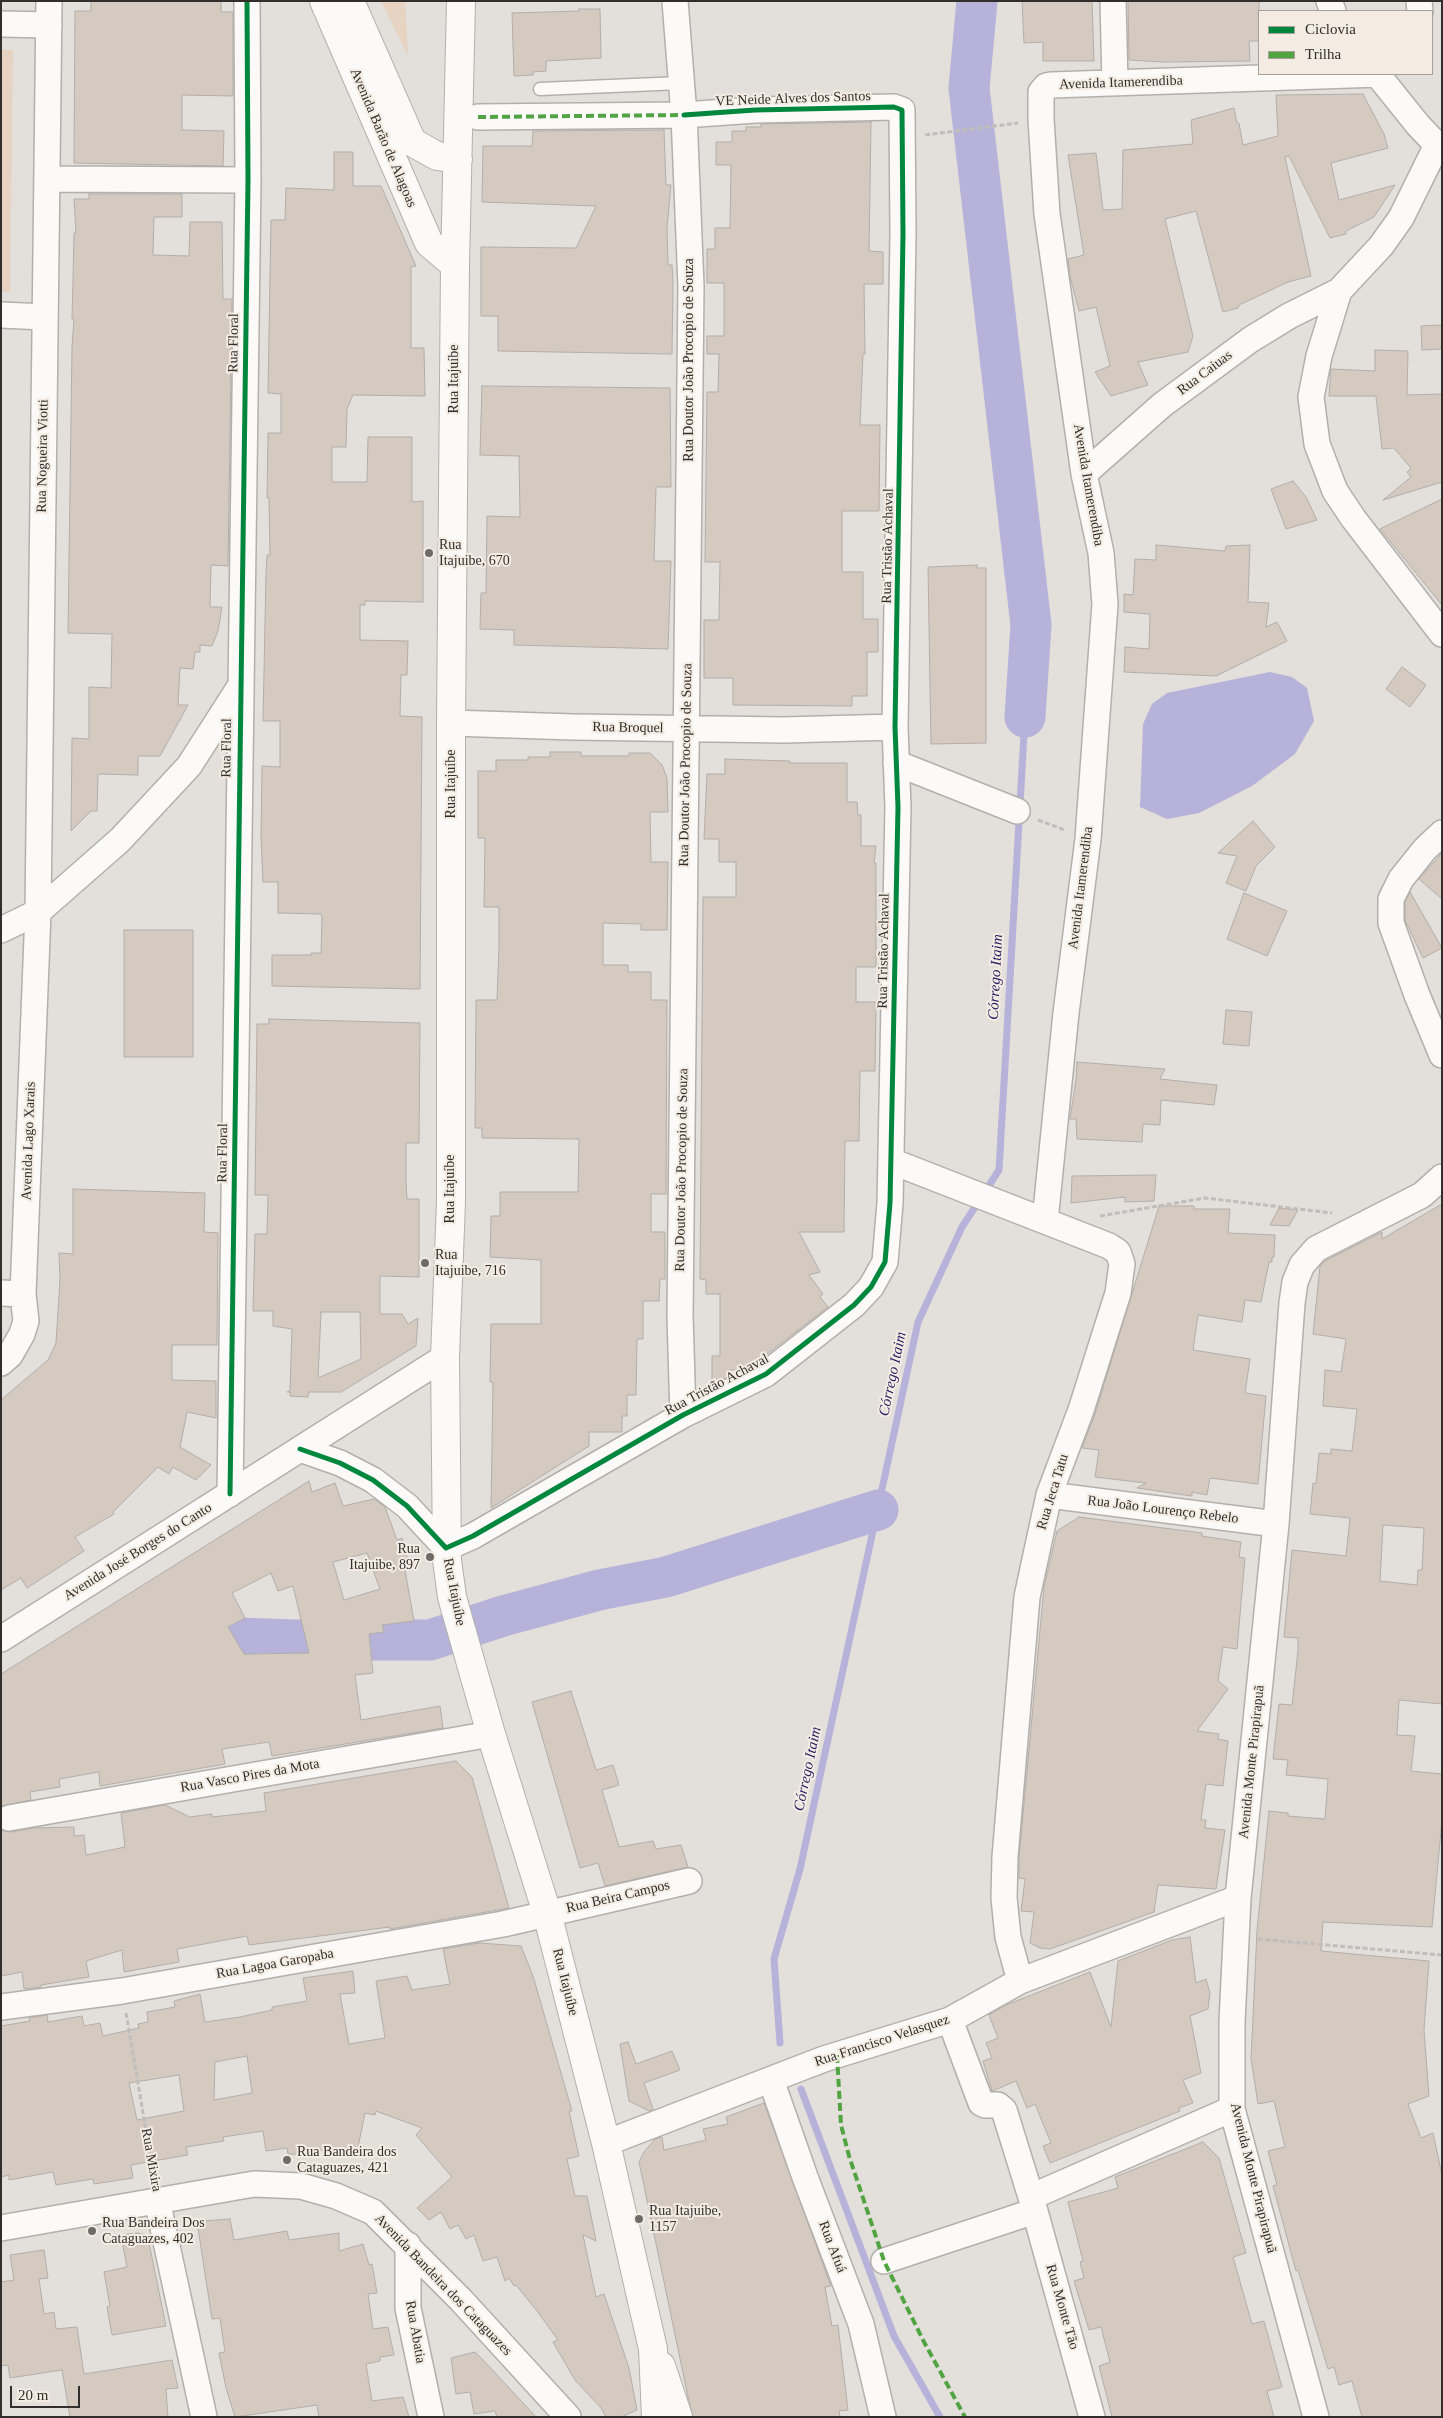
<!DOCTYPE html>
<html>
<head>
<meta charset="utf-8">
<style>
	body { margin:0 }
	#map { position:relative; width:1443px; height:2418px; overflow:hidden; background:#e3dfda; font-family:"Times New Roman",serif }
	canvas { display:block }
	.frame { position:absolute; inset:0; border:2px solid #312e2b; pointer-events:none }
	.legend { position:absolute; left:1258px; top:10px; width:175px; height:65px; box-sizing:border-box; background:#f4ece3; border:1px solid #a6a099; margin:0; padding:6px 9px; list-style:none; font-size:15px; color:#312e2b }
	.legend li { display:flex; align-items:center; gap:10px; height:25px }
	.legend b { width:25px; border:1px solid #a6a099 }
	.scale { position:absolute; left:10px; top:2386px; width:70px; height:22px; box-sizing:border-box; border:2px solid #312e2b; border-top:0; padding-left:6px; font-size:15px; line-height:18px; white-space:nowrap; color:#312e2b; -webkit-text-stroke:4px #f4ece3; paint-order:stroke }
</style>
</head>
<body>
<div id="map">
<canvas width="1443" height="2418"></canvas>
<div class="frame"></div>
<ul class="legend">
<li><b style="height:6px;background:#00873e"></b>Ciclovia</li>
<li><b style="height:6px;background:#52a443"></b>Trilha</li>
</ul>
<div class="scale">20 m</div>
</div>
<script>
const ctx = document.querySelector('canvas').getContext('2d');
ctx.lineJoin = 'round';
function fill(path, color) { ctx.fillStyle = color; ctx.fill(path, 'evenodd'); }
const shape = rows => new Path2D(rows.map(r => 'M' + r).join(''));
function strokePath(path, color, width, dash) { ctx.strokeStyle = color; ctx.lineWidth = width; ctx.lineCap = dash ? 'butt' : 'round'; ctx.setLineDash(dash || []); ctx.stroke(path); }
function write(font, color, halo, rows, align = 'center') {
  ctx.font = font + ' "Times New Roman",serif'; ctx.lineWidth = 4; ctx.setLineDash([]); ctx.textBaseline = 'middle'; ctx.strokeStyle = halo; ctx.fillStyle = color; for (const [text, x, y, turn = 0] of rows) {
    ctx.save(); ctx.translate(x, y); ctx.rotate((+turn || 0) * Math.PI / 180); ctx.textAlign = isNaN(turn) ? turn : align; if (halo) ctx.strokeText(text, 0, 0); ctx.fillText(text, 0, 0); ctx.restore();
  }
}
const green = shape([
	[381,1,405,1,408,56],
	[1,50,13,50,10,292,1,291]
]);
const water = shape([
	[1270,672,1292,677,1307,688,1314,721,1295,754,1252,786,1199,813,1167,819,1140,807,1143,724,1152,704,1167,693]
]);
const stream = shape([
	[780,2043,774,1959,800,1869,918,1322,962,1227,999,1170,1025,717],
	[801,2089,894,2336,940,2417]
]);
const river = shape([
	[977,1,969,88,1031,625,1025,717],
	[181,1652,239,1638,294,1640,430,1640,503,1616,599,1590,666,1577,878,1510]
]);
const building = shape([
	[91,1,221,1,221,12,233,12,233,96,182,95,182,130,224,131,223,166,74,163,75,11,91,11,91,1],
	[1022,1,1092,1,1094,61,1043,61,1043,42,1024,43,1022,1],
	[1128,1,1259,1,1259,41,1249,41,1250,61,1163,62,1129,60,1128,1],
	[579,9,600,9,601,58,546,61,546,71,533,72,533,75,514,76,512,13,579,11,579,9],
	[1363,94,1384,134,1388,148,1331,163,1339,200,1395,185,1374,217,1346,231,1346,234,1330,238,1289,156,1285,157,1311,276,1288,282,1239,305,1238,308,1223,312,1196,211,1165,219,1193,336,1188,352,1138,362,1148,385,1111,396,1095,372,1110,366,1096,307,1079,311,1070,276,1068,259,1084,255,1068,155,1096,153,1103,210,1122,209,1123,150,1193,144,1191,120,1234,108,1237,123,1239,123,1243,145,1278,136,1276,95,1363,94],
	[871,122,869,251,883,252,883,284,864,284,865,354,863,354,860,425,880,425,879,511,842,511,842,572,863,572,863,619,878,619,878,652,867,652,867,696,852,696,852,706,733,705,733,678,704,678,704,620,719,620,720,562,705,562,707,392,718,392,719,354,707,354,707,336,724,336,724,283,707,283,707,249,715,249,715,228,730,228,731,165,716,165,716,142,732,142,732,131,746,131,746,127,761,127,761,124,871,122],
	[664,130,666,185,671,185,667,228,668,265,672,265,673,281,672,354,498,351,498,316,481,316,481,247,576,248,596,206,482,202,483,146,532,146,533,131,664,130],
	[334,152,353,152,353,186,381,186,416,266,411,267,411,348,424,348,425,396,353,395,347,409,346,447,332,447,332,482,367,482,368,437,412,437,412,502,423,501,423,602,365,601,365,605,360,605,360,640,408,641,407,675,401,675,400,716,422,717,420,989,272,986,272,955,312,955,311,953,321,953,322,918,321,914,278,913,278,882,263,882,261,837,262,766,280,767,280,721,263,721,266,574,267,555,270,555,269,498,267,498,268,433,281,433,281,394,268,393,271,220,285,220,286,188,334,190,334,152],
	[89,194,182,194,182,217,154,217,153,255,189,256,190,222,222,222,223,299,232,299,228,566,211,565,210,607,222,607,218,631,212,646,200,645,200,652,195,652,193,669,180,668,178,705,188,705,160,756,138,756,138,775,98,774,97,811,91,811,71,831,72,738,89,739,89,687,111,688,112,634,68,633,72,347,74,319,72,319,73,281,74,233,76,233,74,199,89,199,89,194],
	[1442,325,1442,349,1422,350,1421,326,1442,325],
	[1375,350,1408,351,1407,395,1442,394,1442,482,1383,500,1411,477,1407,472,1411,468,1394,448,1382,449,1376,396,1329,396,1331,369,1375,371,1375,350],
	[482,386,670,388,671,487,656,487,654,561,671,561,668,649,514,645,514,630,480,629,481,593,486,593,487,516,520,517,519,456,480,455,482,386],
	[1293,481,1306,497,1317,520,1286,529,1271,489,1293,481],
	[1442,499,1442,605,1380,529,1442,499],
	[1156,545,1225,551,1226,546,1250,545,1248,602,1269,603,1266,627,1277,622,1287,641,1216,676,1124,672,1125,647,1149,649,1150,614,1124,612,1124,594,1133,595,1135,559,1156,560,1156,545],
	[977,565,977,568,986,568,986,743,931,744,928,567,977,565],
	[1402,667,1426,685,1410,707,1386,689,1402,667],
	[550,752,581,752,581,756,629,756,629,753,650,753,662,765,667,778,668,812,650,812,651,862,668,862,667,930,641,930,641,924,603,923,603,965,628,965,628,972,651,972,651,1000,667,1000,666,1194,651,1194,651,1232,665,1232,665,1279,660,1279,659,1301,643,1301,643,1339,637,1339,636,1395,627,1395,627,1416,622,1416,622,1432,589,1432,589,1446,491,1508,493,1382,490,1382,491,1324,541,1324,541,1260,490,1257,491,1216,500,1216,500,1192,578,1192,579,1139,482,1138,482,1128,475,1128,476,1000,497,1000,499,947,499,907,484,907,485,838,478,838,478,771,496,771,496,760,528,760,528,757,550,757,550,752],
	[725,759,790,761,790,763,847,763,847,802,857,802,858,815,861,815,861,846,876,846,874,863,876,863,876,967,856,967,856,1002,876,1002,875,1071,860,1071,859,1141,845,1141,844,1232,799,1232,820,1272,809,1275,823,1294,820,1297,828,1307,754,1364,742,1370,730,1370,730,1376,712,1385,712,1356,720,1356,720,1294,706,1294,706,1280,700,1279,703,897,736,897,736,862,719,862,719,839,704,839,707,774,725,774,725,759],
	[1253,821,1275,847,1256,866,1246,891,1226,883,1237,856,1218,853,1253,821],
	[1442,853,1442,899,1419,879,1442,853],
	[1410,892,1442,948,1423,958,1405,920,1405,902,1410,892],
	[1244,893,1287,911,1267,956,1227,939,1244,893],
	[124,930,193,930,193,1057,124,1057,124,930],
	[1226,1010,1252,1012,1249,1046,1223,1044,1226,1010],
	[269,1019,420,1023,419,1143,406,1143,406,1182,407,1199,419,1199,419,1277,380,1276,380,1314,402,1314,408,1324,418,1318,416,1346,341,1392,309,1392,308,1397,290,1396,290,1392,287,1392,290,1391,292,1329,273,1326,273,1311,253,1311,255,1234,267,1234,268,1195,255,1195,257,1024,269,1024,269,1019],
	[321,1312,360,1312,361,1359,318,1378,321,1312],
	[1077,1062,1165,1069,1160,1079,1217,1085,1214,1105,1161,1100,1160,1125,1143,1124,1142,1142,1077,1139,1076,1119,1070,1119,1076,1080,1077,1062],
	[1156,1175,1154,1201,1125,1202,1125,1197,1071,1203,1072,1176,1156,1175],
	[73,1189,205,1193,204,1232,218,1233,217,1345,172,1345,172,1380,216,1381,216,1418,187,1412,180,1447,211,1465,196,1480,173,1467,169,1474,158,1467,113,1512,114,1514,75,1537,84,1551,27,1588,21,1578,1,1590,1,1400,48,1360,56,1343,60,1280,59,1253,73,1254,73,1189],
	[1442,1204,1442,1704,1399,1700,1397,1735,1415,1736,1411,1771,1442,1774,1442,1820,1432,1927,1323,1922,1321,1951,1429,1961,1424,2030,1429,2096,1408,2104,1421,2138,1433,2133,1442,2175,1442,2417,1362,2417,1352,2381,1339,2385,1334,2367,1328,2369,1298,2270,1296,2271,1273,2186,1277,2185,1268,2151,1285,2147,1274,2101,1258,2104,1251,2059,1257,1931,1269,1811,1288,1813,1288,1816,1325,1819,1328,1779,1286,1775,1288,1760,1273,1759,1279,1704,1292,1705,1298,1651,1298,1638,1284,1637,1292,1550,1346,1556,1350,1518,1310,1514,1313,1483,1316,1484,1319,1453,1331,1454,1331,1449,1352,1451,1357,1409,1323,1406,1325,1370,1341,1372,1346,1339,1313,1334,1320,1266,1325,1261,1382,1232,1382,1239,1442,1204],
	[1383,1525,1424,1528,1422,1570,1418,1570,1417,1585,1380,1581,1383,1525],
	[1159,1206,1194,1206,1194,1209,1230,1209,1228,1233,1275,1235,1274,1257,1272,1257,1272,1262,1269,1262,1261,1302,1245,1300,1242,1322,1198,1315,1193,1350,1250,1359,1245,1393,1266,1396,1258,1484,1210,1478,1207,1495,1192,1492,1192,1496,1137,1488,1146,1483,1095,1477,1099,1450,1082,1448,1095,1414,1159,1206],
	[1279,1208,1298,1210,1289,1226,1270,1225,1279,1208],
	[309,1481,312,1492,335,1483,343,1506,374,1499,385,1507,397,1540,402,1538,410,1568,405,1570,414,1621,382,1625,384,1632,369,1634,373,1673,355,1675,361,1720,440,1706,443,1728,272,1756,269,1742,222,1749,225,1764,100,1786,99,1772,59,1779,60,1787,30,1792,31,1800,1,1806,1,1674,309,1481],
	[367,1553,380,1589,344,1600,333,1562,367,1553],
	[271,1573,278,1591,293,1586,309,1653,244,1654,228,1627,245,1618,232,1593,271,1573],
	[1079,1517,1202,1533,1202,1536,1241,1542,1239,1557,1245,1558,1237,1649,1223,1647,1218,1681,1228,1689,1197,1731,1219,1734,1218,1739,1228,1741,1223,1786,1206,1784,1201,1820,1206,1820,1205,1828,1225,1830,1216,1889,1158,1885,1154,1912,1050,1949,1040,1948,1030,1943,1034,1912,1021,1911,1025,1879,1019,1878,1019,1858,1044,1587,1057,1531,1079,1517],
	[571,1691,596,1770,613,1765,619,1785,602,1790,619,1847,653,1841,656,1849,681,1845,688,1867,605,1886,598,1863,580,1868,532,1702,571,1691],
	[456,1761,472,1777,509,1908,390,1929,390,1927,249,1945,247,1936,177,1949,179,1962,124,1972,122,1950,86,1961,89,1977,41,1985,41,1987,24,1989,22,1972,1,1976,1,1830,11,1832,33,1828,74,1827,74,1836,84,1835,86,1855,125,1847,121,1813,165,1805,190,1817,212,1814,212,1817,266,1811,264,1793,456,1761],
	[1190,1937,1196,1983,1206,1979,1210,1993,1208,2009,1190,2016,1201,2073,1183,2080,1193,2103,1179,2108,1180,2111,1050,2163,1043,2146,1051,2143,1035,2104,1027,2108,1016,2081,992,2091,983,2061,992,2058,986,2043,998,2038,989,2015,1006,2005,1090,1972,1111,2027,1118,1961,1172,1940,1190,1937],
	[479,1943,521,1946,533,1976,572,2111,569,2111,579,2156,567,2159,575,2196,587,2196,596,2241,583,2235,596,2297,604,2294,629,2368,637,2410,621,2417,606,2417,601,2408,575,2380,553,2342,558,2340,537,2311,516,2285,514,2286,509,2278,505,2281,497,2257,483,2261,474,2235,466,2239,458,2225,450,2229,441,2212,429,2220,417,2208,452,2177,416,2135,422,2128,376,2111,375,2115,365,2113,356,2157,311,2148,312,2155,288,2154,287,2148,266,2151,263,2131,223,2137,224,2141,186,2147,188,2155,131,2165,133,2178,94,2184,93,2179,56,2185,53,2172,9,2180,9,2175,1,2177,1,2026,30,2021,29,2018,47,2015,48,2022,82,2016,84,2026,100,2023,103,2036,139,2028,138,2024,148,2022,147,2012,175,2007,174,2001,200,1994,205,2022,240,2017,272,2010,272,2007,307,2001,303,1978,353,1971,355,1993,340,1994,349,2044,385,2038,376,1981,407,1976,412,1990,450,1984,443,1949,479,1943],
	[247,2056,252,2093,214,2100,215,2062,247,2056],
	[179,2075,184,2111,137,2120,129,2083,179,2075],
	[628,2042,636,2064,672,2051,680,2070,644,2083,653,2109,649,2111,629,2101,620,2044,628,2042],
	[764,2103,831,2286,825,2287,832,2326,838,2325,848,2410,839,2411,840,2417,693,2417,688,2397,639,2162,644,2152,655,2139,662,2137,664,2150,706,2140,703,2129,728,2124,726,2117,764,2103],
	[1203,2142,1219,2158,1246,2253,1233,2257,1252,2324,1264,2321,1282,2387,1267,2391,1274,2417,1112,2417,1099,2366,1110,2362,1101,2327,1089,2330,1074,2281,1084,2278,1080,2262,1083,2261,1068,2202,1118,2188,1115,2177,1203,2142],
	[230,2219,234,2240,287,2231,289,2240,339,2233,339,2251,363,2244,369,2265,372,2264,377,2293,368,2294,373,2329,388,2327,394,2355,380,2357,380,2361,366,2364,372,2401,403,2397,409,2417,319,2417,317,2405,235,2417,226,2388,219,2353,225,2352,220,2318,212,2319,198,2228,203,2221,230,2219],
	[137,2233,146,2235,149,2243,166,2326,112,2335,107,2307,110,2306,104,2272,127,2267,121,2235,137,2233],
	[44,2250,48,2278,39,2279,44,2314,54,2312,56,2329,77,2327,84,2374,172,2360,178,2388,166,2389,168,2417,70,2417,62,2370,10,2378,8,2365,1,2366,1,2282,14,2280,10,2255,44,2250],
	[475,2352,487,2364,536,2417,497,2417,495,2411,474,2414,470,2392,456,2394,451,2358,475,2352]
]);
const path = shape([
	[925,135,1018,123],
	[1038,820,1065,830],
	[1100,1216,1205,1198,1332,1213],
	[1258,1939,1442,1955],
	[126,2013,154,2177]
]);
const lane = shape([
	[540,89,681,83]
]);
const street = shape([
	[675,1,684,115,691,286,680,1316,683,1415],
	[1113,1,1115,83],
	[1329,1,1333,11],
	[1419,1,1420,11],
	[1,24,49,25],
	[1377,74,1418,125,1437,145,1401,218,1381,246,1339,291,1319,356,1311,397,1317,444,1335,491,1353,518,1442,634],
	[48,179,248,180],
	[1,315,45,317],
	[1084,474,1162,405,1250,340,1289,316,1339,291],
	[451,723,573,727,784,730,895,727],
	[896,763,1017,811],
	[1442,833,1425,849,1401,879,1391,899,1391,923,1417,995,1442,1055],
	[1,930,38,912,120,840,189,766,239,688],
	[891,1161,1109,1246,1118,1252,1122,1264,1118,1293,1081,1410,1049,1495,1027,1597,1005,1857,1004,1898,1008,1937,1020,1981],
	[1045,1221,1066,1013,1088,839,1105,604,1101,553,1084,474,1047,214,1041,119,1041,92,1046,86,1051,85,1380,74],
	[1,1293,23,1294],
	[1,1363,10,1355,22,1334,26,1321,23,1294,38,912,49,1],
	[300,1449,340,1463,373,1480,407,1506,446,1548,473,1536,683,1415,766,1374,854,1305,871,1287,885,1262,890,1203,898,807,895,727,903,234,902,110,894,107,755,110,684,115,478,117],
	[230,1494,248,180,247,1],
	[1049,1495,1276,1524],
	[1,1639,445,1357],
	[9,1818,491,1734],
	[1,2007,122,1991,503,1924,689,1881],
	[950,2020,981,2103,985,2105,998,2105,1004,2110,1031,2197,1092,2417],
	[771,2080,805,2177,861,2324,883,2417],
	[606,2143,824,2059,950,2020,1020,1981,1238,1898],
	[1031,2197,1232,2109],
	[157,2200,204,2417],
	[1,2228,254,2184,301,2186,336,2196,373,2212,461,2300,568,2417],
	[408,2245,408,2308,431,2417],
	[884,2261,1035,2211],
	[1316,2417,1232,2109,1232,2022,1238,1898,1276,1524,1292,1303,1295,1282,1302,1265,1316,1249,1422,1195,1442,1177]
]);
const secondary = shape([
	[324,1,429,243,455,265],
	[350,1,412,142,437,156,458,159],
	[461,1,455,265,451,723,451,1202,445,1357,447,1560,452,1597,491,1734,547,1913,606,2143,653,2349,656,2417],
	[661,2366,678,2417]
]);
const quiet = shape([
	[478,117,684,115],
	[837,2055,841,2125,849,2156,884,2261,924,2342,965,2417]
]);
const cycleway = shape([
	[300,1449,340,1463,373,1480,407,1506,446,1548,473,1536,683,1415,766,1374,854,1305,871,1287,885,1262,890,1203,898,807,895,727,903,234,902,110,894,107,755,110,684,115],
	[230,1494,248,180,247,1]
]);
const markers = [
	[429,553,5,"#6f6c68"],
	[425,1263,5,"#6f6c68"],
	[430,1557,5,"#6f6c68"],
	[287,2160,5,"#6f6c68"],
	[639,2219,5,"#6f6c68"],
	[92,2231,5,"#6f6c68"]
];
const streetNames = [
	["Avenida Itamerendiba",1121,83,-2],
	["VE Neide Alves dos Santos",793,99,-2],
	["Avenida Barão de Alagoas",383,138,67],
	["Rua Floral",234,343,-89],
	["Rua Doutor João Procopio de Souza",689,360,-90],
	["Rua Caiuas",1205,373,-37],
	["Rua Itajuíbe",454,379,-90],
	["Rua Nogueira Viotti",43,456,-89],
	["Avenida Itamerendiba",1088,485,80],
	["Rua Tristão Achaval",888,546,-89],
	["Rua Broquel",628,728,1],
	["Rua Floral",227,748,-89],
	["Rua Doutor João Procopio de Souza",686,765,-89],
	["Rua Itajuíbe",451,784,-90],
	["Avenida Itamerendiba",1081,888,-83],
	["Rua Tristão Achaval",884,951,-89],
	["Avenida Lago Xarais",29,1141,-88],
	["Rua Floral",223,1153,-89],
	["Rua Doutor João Procopio de Souza",682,1170,-89],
	["Rua Itajuíbe",450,1189,-90],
	["Rua Tristão Achaval",717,1385,-28],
	["Rua Jeca Tatu",1053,1492,-73],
	["Rua João Lourenço Rebelo",1163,1510,7],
	["Avenida José Borges do Canto",138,1552,-32],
	["Rua Itajuíbe",454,1592,79],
	["Avenida Monte Pirapirapuã",1252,1762,-84],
	["Rua Vasco Pires da Mota",250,1776,-10],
	["Rua Beira Campos",618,1897,-13],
	["Rua Lagoa Garopaba",275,1964,-10],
	["Rua Itajuíbe",565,1982,76],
	["Rua Francisco Velasquez",882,2041,-18],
	["Rua Mixira",151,2160,80],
	["Avenida Monte Pirapirapuã",1253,2178,76],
	["Rua Afuá",832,2247,69],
	["Avenida Bandeira dos Cataguazes",443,2285,46],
	["Rua Monte Tão",1062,2307,74],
	["Rua Abatia",415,2332,80]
];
const poiNames = [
	["Rua",439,545],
	["Itajuibe, 670",439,561],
	["Rua",435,1255],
	["Itajuibe, 716",435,1271],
	["Rua",420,1549,"right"],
	["Itajuibe, 897",420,1565,"right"],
	["Rua Bandeira dos",297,2152],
	["Cataguazes, 421",297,2168],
	["Rua Itajuibe,",649,2211],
	["1157",649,2227],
	["Rua Bandeira Dos",102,2223],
	["Cataguazes, 402",102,2239]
];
const waterNames = [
	["Córrego Itaim",996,977,-87],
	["Córrego Itaim",893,1374,-78],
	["Córrego Itaim",808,1769,-78]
];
fill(green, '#e6d3c1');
fill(water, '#b6b2d9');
strokePath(stream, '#b6b2d9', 7);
strokePath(river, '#b6b2d9', 41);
fill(building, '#d5cabf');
strokePath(building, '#b1aeaa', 1);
strokePath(lane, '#b3b0ac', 15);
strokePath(street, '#b3b0ac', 28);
strokePath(secondary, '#b3b0ac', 30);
strokePath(path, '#bfbebb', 3, [5, 2.5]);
strokePath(lane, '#fbfaf9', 12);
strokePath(street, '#fbfaf9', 25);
strokePath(secondary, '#fbfaf9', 28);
strokePath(quiet, '#52a443', 4, [8, 4]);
strokePath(cycleway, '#00873e', 5);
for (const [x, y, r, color] of markers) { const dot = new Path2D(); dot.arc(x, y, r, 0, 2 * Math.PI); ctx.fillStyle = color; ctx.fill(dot); strokePath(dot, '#f4ece3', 2); }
write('14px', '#312e2b', '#f4ece3', streetNames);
write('14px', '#312e2b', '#f4ece3', poiNames, 'left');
write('italic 15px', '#2f2166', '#f4ece3', waterNames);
</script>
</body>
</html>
